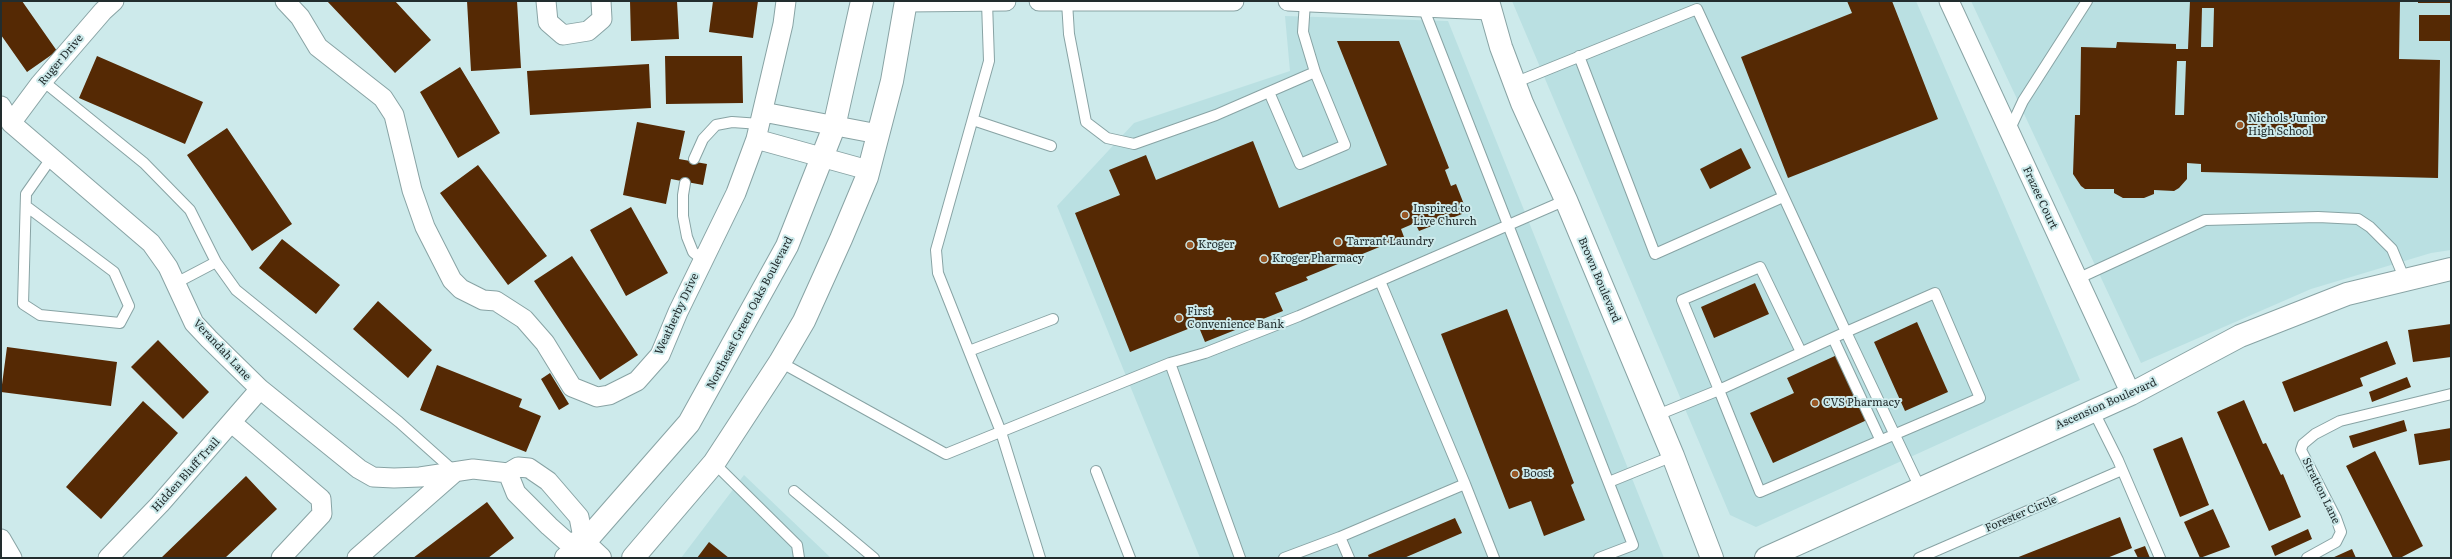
<!DOCTYPE html>
<html>
<head>
<meta charset="utf-8">
<style>
	body { margin:0 }
	#map { position:relative; width:2452px; height:559px; overflow:hidden; background:#cdeaeb; font-family:Literata,serif }
	canvas { display:block }
	.frame { position:absolute; inset:0; border:2px solid #222d2e; pointer-events:none }
</style>
</head>
<body>
<div id="map">
<canvas width="2452" height="559"></canvas>
<div class="frame"></div>
</div>
<script>
const ctx = document.querySelector('canvas').getContext('2d');
ctx.lineJoin = 'round';
function fill(path, color) { ctx.fillStyle = color; ctx.fill(path, 'evenodd'); }
const shape = rows => new Path2D(rows.map(r => 'M' + r).join(''));
function strokePath(path, color, width, dash) { ctx.strokeStyle = color; ctx.lineWidth = width; ctx.lineCap = dash ? 'butt' : 'round'; ctx.setLineDash(dash || []); ctx.stroke(path); }
function write(font, color, halo, rows, align = 'center') {
  ctx.font = font + ' Literata,serif'; ctx.lineWidth = 4; ctx.setLineDash([]); ctx.textBaseline = 'middle'; ctx.strokeStyle = halo; ctx.fillStyle = color; for (const [text, x, y, turn = 0] of rows) {
    ctx.save(); ctx.translate(x, y); ctx.rotate((+turn || 0) * Math.PI / 180); ctx.textAlign = isNaN(turn) ? turn : align; if (halo) ctx.strokeText(text, 0, 0); ctx.fillText(text, 0, 0); ctx.restore();
  }
}
const built = shape([
	[1512,1,1916,1,2080,380,1756,527,1730,515],
	[1971,1,2451,1,2451,250,2431,253,2311,289,2141,363],
	[1285,16,1448,21,1664,558,1200,558,1057,206,1134,123,1290,71],
	[744,475,831,558,681,558]
]);
const building = shape([
	[1,1,22,1,57,51,27,72,1,35],
	[327,1,395,1,431,40,395,73],
	[467,1,517,1,521,68,471,71],
	[630,1,677,1,679,39,631,41],
	[713,1,758,1,753,38,709,32],
	[1847,1,1892,1,1938,119,1788,178,1741,57,1852,13],
	[2190,1,2400,1,2399,59,2440,60,2438,178,2201,172,2201,164,2187,163,2187,179,2179,188,2174,191,2154,190,2154,194,2144,198,2123,198,2114,193,2114,189,2085,189,2081,186,2073,174,2075,115,2080,115,2081,47,2116,48,2117,42,2176,44,2176,49,2188,49],
	[2202,8,2214,8,2213,47,2201,47],
	[2177,61,2186,61,2184,115,2175,115],
	[2418,1,2451,1,2451,3,2418,3],
	[2419,15,2451,15,2451,41,2419,41],
	[1337,41,1399,41,1449,168,1445,170,1451,186,1456,184,1467,212,1419,231,1415,223,1401,229,1404,237,1306,277,1308,280,1275,293,1283,311,1205,342,1198,325,1130,352,1075,213,1120,195,1109,170,1146,155,1156,180,1253,141,1279,208,1387,165],
	[97,56,203,102,185,144,79,98],
	[665,56,742,56,743,103,666,104],
	[649,64,651,108,530,115,527,71],
	[460,67,500,133,458,158,420,92],
	[637,122,685,131,679,159,707,164,703,185,671,179,666,204,623,195],
	[227,128,292,224,252,251,187,155],
	[1741,148,1751,168,1710,189,1700,169],
	[478,165,547,256,508,285,440,193],
	[631,207,668,273,626,296,590,230],
	[282,239,340,285,316,314,259,268],
	[572,256,638,355,600,380,534,281],
	[1755,283,1769,314,1714,338,1701,307],
	[378,301,432,350,408,378,353,329],
	[1507,309,1574,483,1571,485,1585,520,1544,536,1531,501,1509,509,1441,334],
	[1917,322,1948,392,1905,411,1874,342],
	[2451,324,2451,357,2413,362,2408,330],
	[158,340,209,392,183,419,131,367],
	[2387,341,2396,364,2360,378,2363,386,2294,412,2282,382],
	[7,347,117,362,111,406,1,392],
	[1837,355,1867,420,1773,463,1750,413,1794,393,1787,378],
	[437,365,522,399,519,407,541,416,526,452,420,410],
	[550,373,569,404,559,410,541,379],
	[2407,377,2411,387,2372,402,2369,392],
	[2244,400,2263,444,2266,443,2281,475,2283,474,2301,517,2269,531,2217,412],
	[143,401,178,433,101,519,66,487],
	[2404,420,2407,431,2353,448,2349,436],
	[2451,428,2451,460,2419,465,2414,434],
	[2182,437,2209,505,2180,517,2153,449],
	[2375,451,2423,546,2400,558,2393,558,2346,466],
	[246,476,277,509,225,558,161,558],
	[487,502,514,538,488,558,413,558],
	[2213,509,2230,547,2200,558,2184,522],
	[2120,517,2132,548,2107,558,2016,558],
	[1455,518,1462,533,1404,558,1369,558,1368,555],
	[2308,529,2312,539,2275,556,2271,546],
	[709,542,729,558,697,558],
	[2145,546,2150,558,2138,558,2134,550],
	[2352,549,2356,558,2332,558]
]);
const service = shape([
	[987,2,989,61,936,250,938,273,1001,432,1040,558],
	[1067,2,1069,34,1086,122,1107,138,1134,144,1216,115,1315,72,1303,32,1305,2],
	[1423,7,1633,545,1599,558],
	[1579,56,1655,254,1783,197],
	[43,81,144,163,190,210,216,262,236,290,399,422,455,472],
	[1514,83,1697,9,1846,332,1935,293,1980,398,1760,492,1719,390,1655,416],
	[1269,92,1300,164,1345,145,1315,72],
	[973,120,1051,146],
	[2009,131,2023,101,2087,1],
	[694,159,703,139,716,125,732,122,760,124],
	[685,183,683,195,683,216,687,237,693,252,703,260],
	[26,206,114,272,129,306,120,323,40,315,23,304,26,194,52,157],
	[2077,279,2205,220,2318,217,2358,219,2370,227,2392,249,2405,280],
	[1380,281,1465,484],
	[176,283,216,262],
	[1833,338,1880,439],
	[969,351,1053,319],
	[1801,352,1760,267,1682,300,1719,390,1846,332,1920,488],
	[780,362,946,454,1170,363],
	[2093,410,2118,460,2160,558],
	[714,463,797,545,799,558],
	[1096,471,1130,558],
	[1609,482,1673,456],
	[794,491,874,558],
	[1340,537,1465,484,1494,558],
	[1240,558,1170,363,1205,353,1299,316,1566,200],
	[1284,558,1340,537,1349,558],
	[1919,558,2122,470],
	[2307,558,2336,542,2341,532,2336,518,2301,450,2303,444,2315,434,2340,421,2451,394]
]);
const minor = shape([
	[285,1,300,17,318,47,383,98,394,115,412,190,425,227,452,280,461,289,483,300,496,301,524,319,545,343,572,387,597,397,609,395,637,381,660,355,678,312,736,193,756,139,783,24,786,1],
	[546,1,548,22,563,35,588,31,602,19,601,1],
	[1039,1,1234,1],
	[1288,1,1490,10],
	[1949,1,2131,394],
	[906,2,1006,1],
	[1,106,11,123,151,243,168,267,194,323,209,339,260,389,359,469,373,477,394,478,420,477,473,469,508,473,518,467,529,468,548,481,579,517,584,543,567,542,549,526,516,493,508,473],
	[763,112,878,134],
	[11,123,40,84,103,11,114,1],
	[756,139,868,170],
	[232,423,321,499,322,514,281,558],
	[1,539,12,558],
	[108,558,160,504,260,389],
	[357,558,455,472]
]);
const tertiary = shape([
	[1488,1,1501,47,1522,103,1566,200,1673,456,1712,558],
	[584,543,600,558],
	[1766,558,2131,394,2240,336,2347,294,2451,269]
]);
const secondary = shape([
	[566,558,584,543,689,423,787,246,834,127,862,1],
	[633,558,714,463,780,362,804,321,841,239,867,177,892,81,906,1]
]);
const markers = [
	[2240,125,4,"#995725"],
	[1405,215,4,"#995725"],
	[1338,242,4,"#995725"],
	[1190,245,4,"#995725"],
	[1264,259,4,"#995725"],
	[1179,318,4,"#995725"],
	[1815,403,4,"#995725"],
	[1515,474,4,"#995725"]
];
const streetNames = [
	["Ruger Drive",61,60,-50],
	["Frazee Court",2040,198,65],
	["Brown Boulevard",1599,280,67],
	["Northeast Green Oaks Boulevard",750,313,-62],
	["Weatherby Drive",677,314,-65],
	["Verandah Lane",222,350,47],
	["Ascension Boulevard",2106,404,-24],
	["Hidden Bluff Trail",186,475,-48],
	["Stratton Lane",2321,491,64],
	["Forester Circle",2021,514,-23]
];
const poiNames = [
	["Nichols Junior",2248,119],
	["High School",2248,132],
	["Inspired to",1413,209],
	["Live Church",1413,222],
	["Tarrant Laundry",1346,242],
	["Kroger",1198,245],
	["Kroger Pharmacy",1272,259],
	["First",1187,312],
	["Convenience Bank",1187,325],
	["CVS Pharmacy",1823,403],
	["Boost",1523,474]
];
fill(built, '#bae0e2');
fill(building, '#552904');
strokePath(service, '#88a3a4', 12);
strokePath(minor, '#88a3a4', 21);
strokePath(tertiary, '#88a3a4', 24);
strokePath(secondary, '#88a3a4', 24);
strokePath(service, '#fff', 10);
strokePath(minor, '#fff', 19);
strokePath(tertiary, '#fff', 22);
strokePath(secondary, '#fff', 22);
for (const [x, y, r, color] of markers) { const dot = new Path2D(); dot.arc(x, y, r, 0, 2 * Math.PI); ctx.fillStyle = color; ctx.fill(dot); strokePath(dot, '#cdeaeb', 1.5); }
write('11px', '#222d2e', '#cdeaeb', streetNames);
write('11px', '#222d2e', '#cdeaeb', poiNames, 'left');
</script>
</body>
</html>
